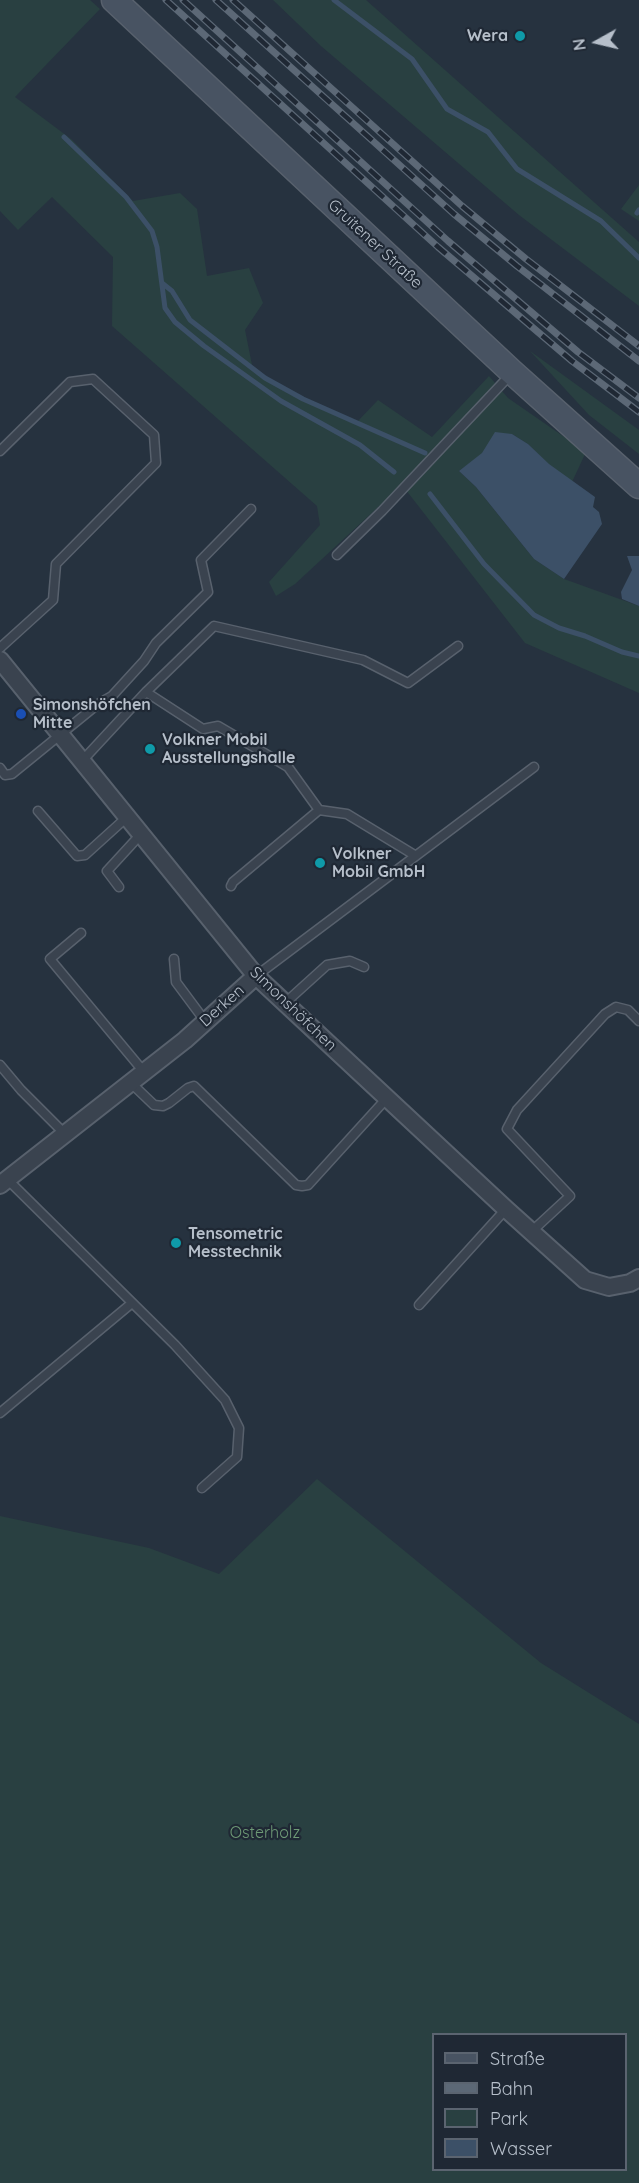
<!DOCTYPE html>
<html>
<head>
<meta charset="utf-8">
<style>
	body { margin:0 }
	#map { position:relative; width:639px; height:2183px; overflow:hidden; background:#26323f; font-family:Quicksand,sans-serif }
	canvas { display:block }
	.legend { position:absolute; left:432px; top:2033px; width:195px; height:138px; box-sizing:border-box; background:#1f2834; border:2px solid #5b6470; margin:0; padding:8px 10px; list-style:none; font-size:18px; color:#b6bfca }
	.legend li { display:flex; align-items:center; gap:12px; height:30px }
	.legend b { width:30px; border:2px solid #5b6470 }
	.north { position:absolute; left:567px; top:12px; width:60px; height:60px; -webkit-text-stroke:4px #1f2834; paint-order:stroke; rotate:262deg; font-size:16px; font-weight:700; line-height:24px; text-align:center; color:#b6bfca }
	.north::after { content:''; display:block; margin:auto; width:21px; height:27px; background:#b6bfca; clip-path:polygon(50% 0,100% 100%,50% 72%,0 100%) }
</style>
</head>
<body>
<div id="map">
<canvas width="639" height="2183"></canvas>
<ul class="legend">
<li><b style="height:8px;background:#485362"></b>Straße</li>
<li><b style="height:8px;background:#5c6876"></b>Bahn</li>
<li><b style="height:16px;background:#294041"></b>Park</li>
<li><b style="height:16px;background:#3c5067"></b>Wasser</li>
</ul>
<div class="north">N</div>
</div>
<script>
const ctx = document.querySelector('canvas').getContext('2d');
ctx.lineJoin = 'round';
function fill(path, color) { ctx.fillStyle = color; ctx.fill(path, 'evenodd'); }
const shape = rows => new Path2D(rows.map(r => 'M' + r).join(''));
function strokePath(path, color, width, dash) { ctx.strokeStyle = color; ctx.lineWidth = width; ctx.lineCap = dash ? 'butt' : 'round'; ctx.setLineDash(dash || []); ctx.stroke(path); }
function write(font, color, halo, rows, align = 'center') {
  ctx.font = font + ' Quicksand,sans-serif'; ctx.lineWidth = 4.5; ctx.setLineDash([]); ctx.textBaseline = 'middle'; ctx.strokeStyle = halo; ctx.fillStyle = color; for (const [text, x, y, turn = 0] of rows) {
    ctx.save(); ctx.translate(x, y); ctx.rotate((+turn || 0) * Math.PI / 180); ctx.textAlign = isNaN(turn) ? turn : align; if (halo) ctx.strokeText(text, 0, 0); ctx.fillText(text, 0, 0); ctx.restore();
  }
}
const green = shape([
	[0,0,90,0,100,9,15,97,71,139,133,201,180,193,197,209,207,276,249,268,263,303,245,330,253,370,289,394,358,421,378,400,432,437,489,376,508,398,586,452,572,482,548,464,528,444,512,434,459,471,476,487,534,559,564,579,639,606,639,693,525,643,402,485,295,584,276,596,269,582,320,525,317,506,112,326,113,257,52,197,18,230,0,211],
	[273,0,366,0,639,242,639,306,519,215,321,46],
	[639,185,639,221,621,209],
	[530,351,639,430,639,454,589,415],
	[317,1479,541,1663,639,1724,639,2183,0,2183,0,1516,149,1548,219,1574],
	[434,2034,626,2034,626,2170,434,2170]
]);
const water = shape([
	[495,432,512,434,528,444,549,464,595,497,593,507,599,512,602,524,564,579,534,559,476,487,459,471,482,453],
	[627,556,639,556,639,606,622,599,621,592,632,570]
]);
const stream = shape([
	[334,0,412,59,447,109,488,132,517,169,601,221,639,258],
	[64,137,126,197,152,231,157,247,165,308,175,322,204,346,281,401,360,445,394,472],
	[637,213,639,210],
	[162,283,172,291,190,320,265,378,303,399,425,453],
	[430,494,484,564,534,615,559,628,585,636,622,652,639,656]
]);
const lane = shape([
	[0,451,70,382,93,379,154,435,156,463,56,564,53,600,0,648],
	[337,555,382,511,512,373],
	[146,692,203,729,218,726,288,767,319,810],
	[82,761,146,692,214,626,363,660,408,683,458,646],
	[0,768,5,775,12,774,98,704,112,696,144,661,156,643,208,592,201,560,251,509],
	[38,811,77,856,85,855,127,817],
	[231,886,233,882,319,810,347,814,416,856],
	[119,887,107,871,141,834],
	[81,933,50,959,144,1072],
	[174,959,176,982,205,1021],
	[256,976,534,767],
	[285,1003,327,965,350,961,364,967],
	[0,1065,21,1090,65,1134],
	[131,1083,154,1105,163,1106,169,1103,188,1088,194,1086,296,1185,302,1186,308,1185,387,1098],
	[7,1179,175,1345,225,1400,239,1428,237,1457,202,1488],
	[531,1232,570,1196,507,1129,517,1110,605,1014,616,1007,628,1010,639,1021],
	[419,1305,506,1209],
	[0,1413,132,1303]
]);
const street = shape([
	[0,660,256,976,506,1209,585,1280,609,1287,630,1283,639,1278],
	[0,1185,185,1040,256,976]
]);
const secondary = shape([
	[114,0,512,372,639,486]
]);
const rail = shape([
	[166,0,438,247,572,361,639,412],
	[183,0,448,241,578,352,639,398],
	[216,0,454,214,517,266,639,361],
	[233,0,462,206,526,259,639,346]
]);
const markers = [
	[520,36,6,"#0f9aa8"],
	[21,714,6,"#1a4fb4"],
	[150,749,6,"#0f9aa8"],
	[320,863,6,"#0f9aa8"],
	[176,1243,6,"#0f9aa8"]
];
const poiNames = [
	["Wera",508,36,"right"],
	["Simonshöfchen",33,705],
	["Mitte",33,723],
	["Volkner Mobil",162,740],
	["Ausstellungshalle",162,758],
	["Volkner",332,854],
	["Mobil GmbH",332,872],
	["Tensometric",188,1234],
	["Messtechnik",188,1252]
];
const streetNames = [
	["Gruitener Straße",375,244,43],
	["Derken",222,1006,-42],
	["Simonshöfchen",293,1009,44]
];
const parkNames = [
	["Osterholz",265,1833]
];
fill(green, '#294041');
fill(water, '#3c5067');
strokePath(stream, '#3c5067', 5);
strokePath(lane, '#58616d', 11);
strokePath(street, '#58616d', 20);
strokePath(secondary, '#58616d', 27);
strokePath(lane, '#3a434f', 8);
strokePath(street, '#3a434f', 16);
strokePath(secondary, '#485362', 24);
strokePath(rail, '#5c6876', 7);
strokePath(rail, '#1f2834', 4.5, [14]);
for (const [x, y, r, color] of markers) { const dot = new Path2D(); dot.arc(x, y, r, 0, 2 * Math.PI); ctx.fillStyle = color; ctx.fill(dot); strokePath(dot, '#1f2834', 2); }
write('bold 16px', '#b6bfca', '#1f2834', poiNames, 'left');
write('16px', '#b6bfca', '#1f2834', streetNames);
write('16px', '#6e9a76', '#1f2834', parkNames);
</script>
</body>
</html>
